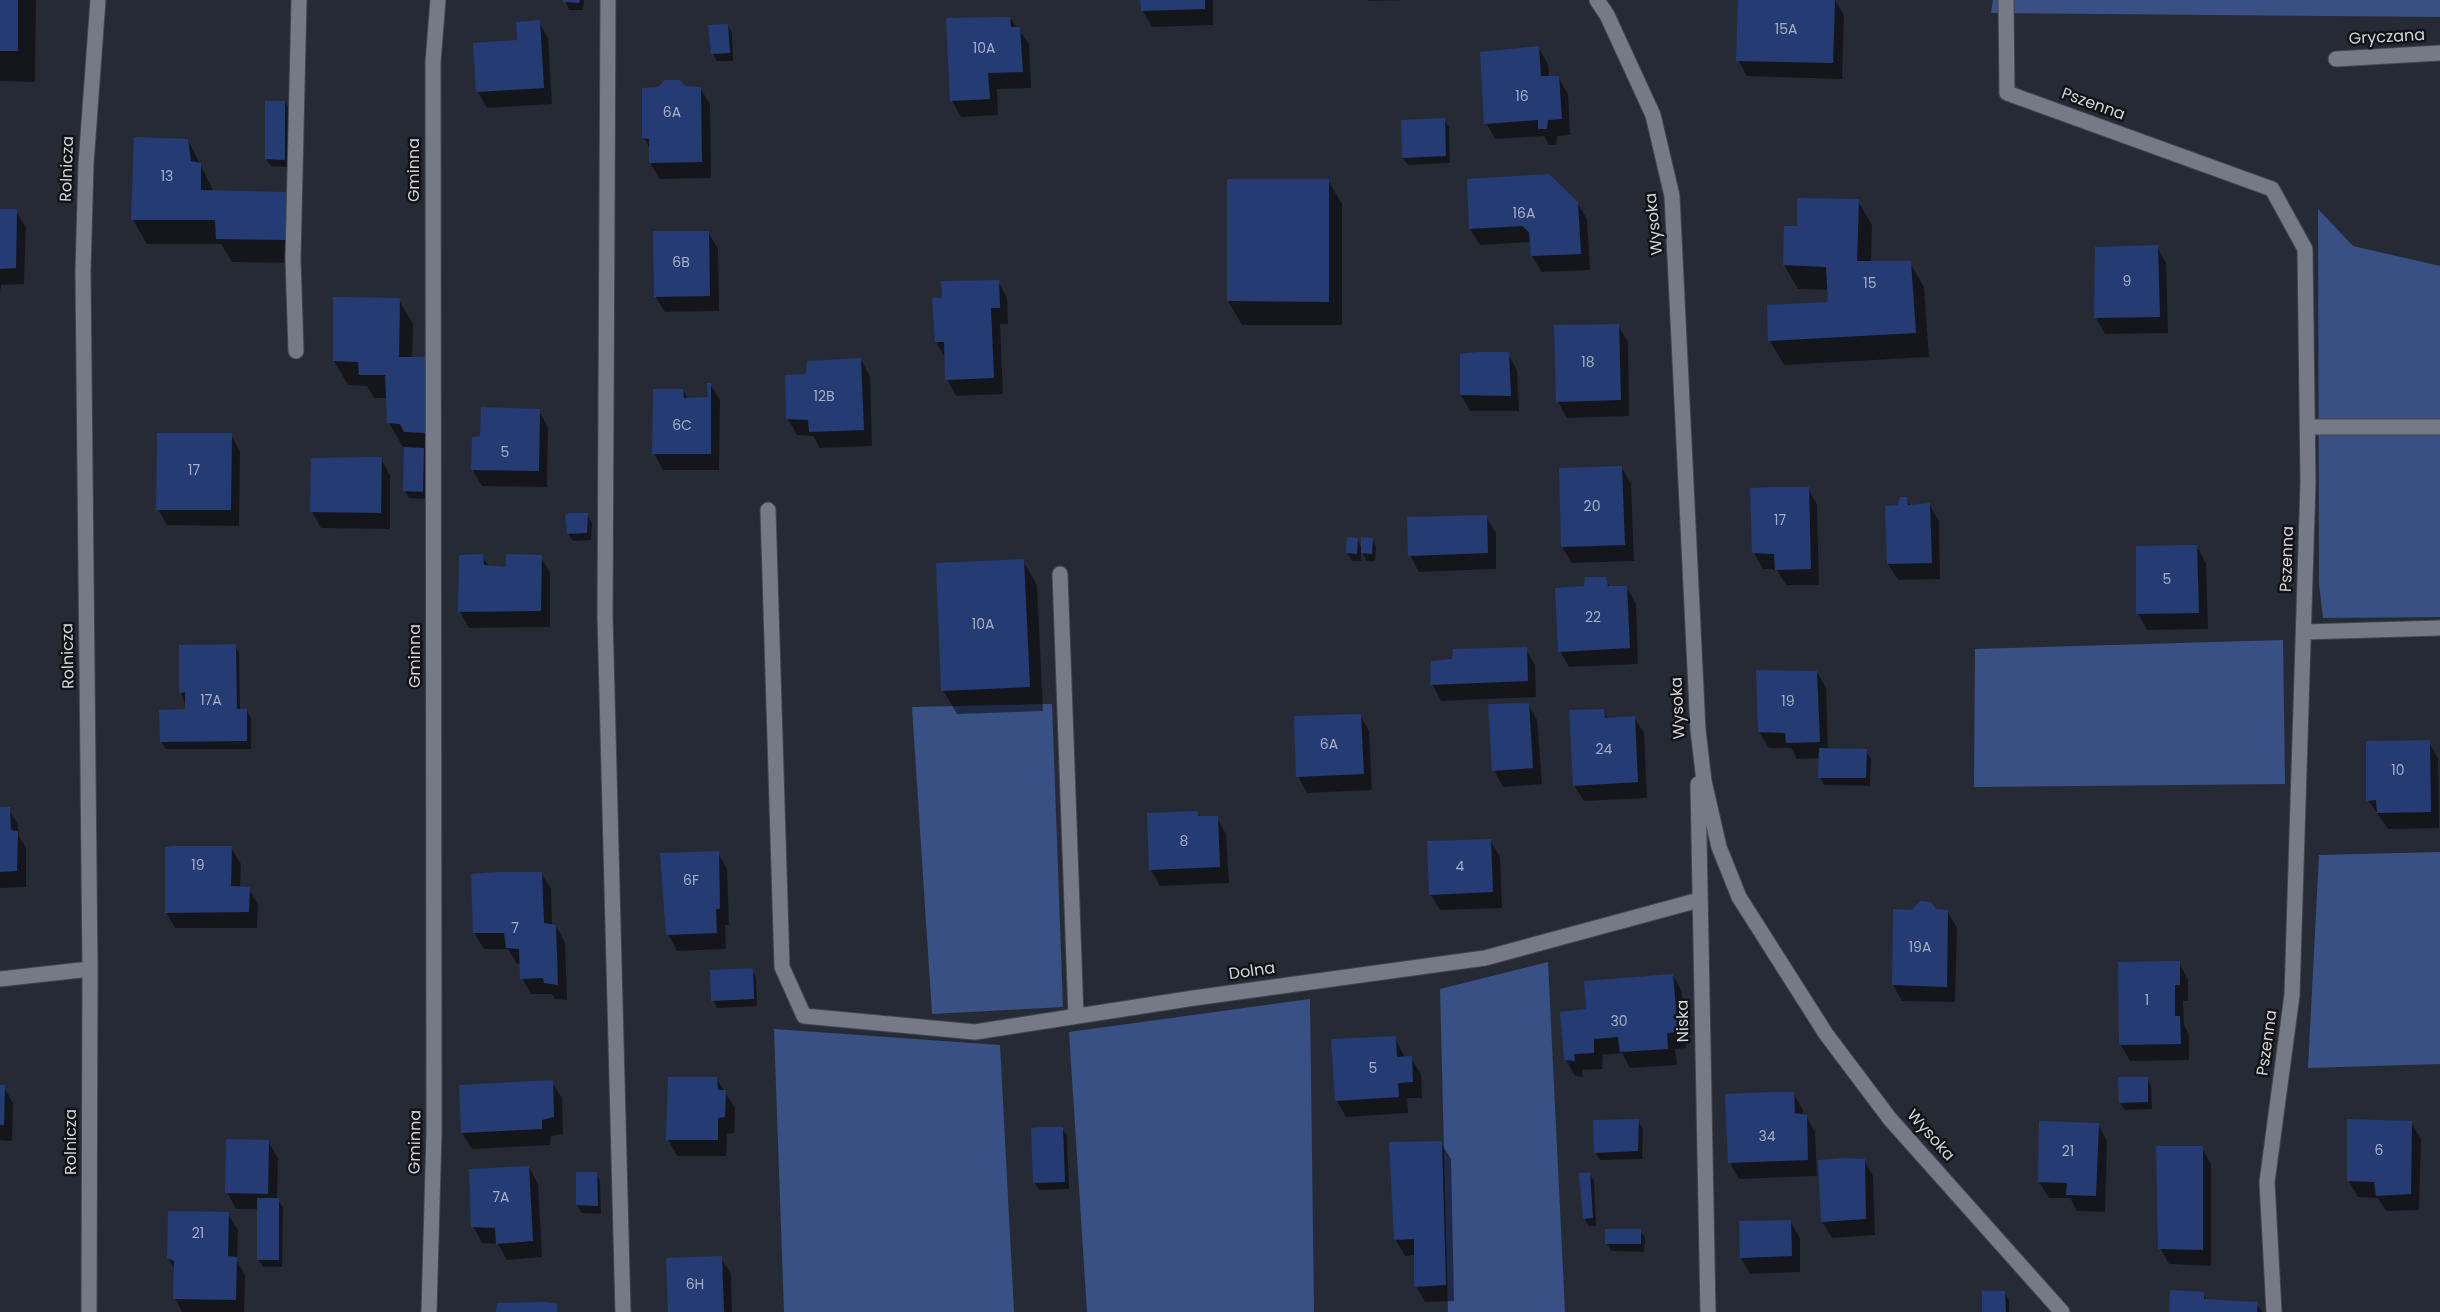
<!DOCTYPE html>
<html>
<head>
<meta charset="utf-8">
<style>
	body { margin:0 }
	canvas { display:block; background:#262a34 }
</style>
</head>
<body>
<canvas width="2440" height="1312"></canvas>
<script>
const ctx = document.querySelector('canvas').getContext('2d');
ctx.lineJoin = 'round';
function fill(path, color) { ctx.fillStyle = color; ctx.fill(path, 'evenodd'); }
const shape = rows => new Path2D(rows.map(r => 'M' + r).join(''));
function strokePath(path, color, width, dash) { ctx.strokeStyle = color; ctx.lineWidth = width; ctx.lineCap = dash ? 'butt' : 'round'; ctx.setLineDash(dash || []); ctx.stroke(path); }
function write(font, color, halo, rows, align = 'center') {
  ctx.font = font + ' Poppins,sans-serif'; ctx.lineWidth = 5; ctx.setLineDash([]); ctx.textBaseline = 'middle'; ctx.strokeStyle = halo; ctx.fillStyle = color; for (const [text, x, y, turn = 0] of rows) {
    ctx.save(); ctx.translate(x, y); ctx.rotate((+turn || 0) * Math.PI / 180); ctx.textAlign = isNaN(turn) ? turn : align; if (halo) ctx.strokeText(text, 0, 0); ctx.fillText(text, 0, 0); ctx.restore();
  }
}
const green = shape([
	[1993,0,2440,0,2440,17,1991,13],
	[2318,209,2353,246,2440,266,2440,617,2323,618,2319,584],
	[2283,640,2285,784,1974,787,1975,649],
	[1052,704,1063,1007,932,1014,912,707],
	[2440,852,2440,1064,2308,1068,2319,855],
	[1548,962,1565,1312,1448,1312,1440,989],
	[1310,999,1314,1312,1087,1312,1069,1032],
	[774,1029,1000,1045,1014,1312,784,1312]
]);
const shadow = shape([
	[0,0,36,0,35,82,0,81],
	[565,0,584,0,583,10,569,10],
	[1142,0,1213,0,1213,25,1152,27,1142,10],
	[1367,0,1405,0,1368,1],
	[1739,0,1835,0,1844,15,1842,79,1747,76,1738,60],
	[1010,18,1029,44,1031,88,997,89,998,115,961,117,952,101],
	[539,22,548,38,552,104,487,108,478,92,519,41],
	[728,26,732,33,733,61,717,61,713,54],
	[1538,47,1548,64,1549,77,1558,77,1568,94,1570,135,1557,136,1556,145,1549,145,1544,136,1495,139,1486,123],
	[685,88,700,88,710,104,711,178,660,179,650,163,650,149,644,138],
	[285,102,289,110,289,167,271,166,266,159],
	[1444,120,1449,127,1450,163,1408,165,1403,158],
	[188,140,214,192,286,194,300,218,299,263,232,262,221,244,147,244,133,220],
	[1328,180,1342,204,1342,325,1242,325,1228,301],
	[1858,201,1872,225,1871,262,1910,263,1924,287,1929,357,1784,365,1770,341,1830,303,1829,290,1798,289,1784,265,1798,228],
	[1577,202,1587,219,1590,270,1542,272,1532,256,1531,242,1480,245,1470,229],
	[0,210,16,211,26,227,24,284,1,285,0,293],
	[708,232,718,249,719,311,665,312,655,296],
	[2157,247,2166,263,2168,333,2105,334,2096,318],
	[998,281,1007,298,1008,324,1000,324,1003,394,956,396,947,379,945,358,936,342,944,300],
	[335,299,399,300,413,324,412,359,439,383,427,499,409,498,405,491,406,447,403,447,389,423,388,398,374,398,367,386,348,385,334,361],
	[1618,326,1628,342,1629,416,1567,418,1558,402],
	[1508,354,1517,370,1519,411,1470,411,1461,395],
	[861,360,870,376,872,446,820,448,813,436,797,435,788,419,807,376],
	[710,384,720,400,719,470,663,470,654,453,683,391,688,399,710,398],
	[539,411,548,427,547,487,482,486,472,469,481,438],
	[231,435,240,451,239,526,167,525,158,509],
	[381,459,390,475,390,529,321,528,312,512],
	[1622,468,1631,484,1634,561,1572,563,1562,547],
	[1808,488,1817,505,1819,585,1786,585,1777,570,1763,569,1754,553],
	[1906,499,1911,506,1929,504,1939,521,1940,579,1898,580,1888,564,1900,506],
	[587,515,592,523,591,540,573,541,568,534],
	[1486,517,1496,533,1496,569,1419,572,1410,555],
	[1357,539,1362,549,1372,539,1376,547,1375,561,1367,561,1361,551,1361,561,1352,561,1347,553],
	[2197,547,2206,563,2208,629,2147,630,2138,613],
	[482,556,489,567,508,568,541,557,550,573,550,627,469,628,460,612],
	[1023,561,1037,585,1043,711,957,714,943,690],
	[1605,579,1610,587,1626,587,1636,603,1638,664,1569,667,1560,651,1585,588],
	[235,645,239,653,240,710,246,710,251,718,251,749,166,749,161,742,187,711,181,692],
	[1526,649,1535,665,1536,697,1441,701,1432,684],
	[1817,672,1826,688,1828,750,1866,751,1871,759,1870,786,1824,785,1820,777,1820,758,1797,759,1791,748,1769,748,1759,732],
	[1528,704,1537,720,1542,784,1503,787,1494,770],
	[1603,710,1608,719,1634,717,1644,733,1647,798,1584,801,1574,785],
	[1360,715,1369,731,1372,790,1307,793,1298,776],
	[2429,742,2438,758,2439,828,2388,829,2368,800],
	[0,809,9,809,18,825,19,836,26,848,26,887,0,888],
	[1197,812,1200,818,1217,818,1226,834,1229,883,1160,886,1151,870,1148,815],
	[1490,840,1500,857,1502,908,1440,910,1430,894],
	[231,848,241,864,240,888,249,889,258,905,257,928,175,928,166,912],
	[718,853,727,869,729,925,725,925,726,949,677,951,668,934],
	[541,873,551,889,552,926,556,926,565,942,567,1000,555,999,552,994,531,994,522,978,521,964,517,964,508,949,484,949,474,933,472,875],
	[1935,911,1948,912,1957,928,1955,1002,1902,1001,1893,985],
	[2179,963,2188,979,2188,1001,2183,1001,2184,1025,2189,1034,2189,1060,2130,1061,2121,1045],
	[752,970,756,978,757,1006,717,1008,713,1000],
	[1673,975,1682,992,1686,1048,1675,1049,1677,1065,1630,1068,1622,1053,1603,1055,1602,1069,1582,1070,1583,1077,1575,1076,1566,1060,1587,1010],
	[1395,1038,1405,1058,1411,1058,1421,1074,1422,1098,1407,1098,1408,1113,1346,1117,1337,1101],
	[716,1078,735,1108,734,1133,727,1134,726,1156,677,1156,668,1139],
	[2147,1078,2151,1086,2152,1109,2125,1110,2120,1103],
	[552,1082,562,1098,563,1134,551,1136,550,1145,472,1149,462,1133],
	[0,1087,4,1087,13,1103,12,1141,0,1140],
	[1793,1093,1803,1110,1803,1116,1806,1116,1815,1132,1817,1176,1739,1179,1730,1163],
	[1638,1121,1643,1129,1642,1159,1600,1160,1595,1152],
	[2411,1122,2421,1139,2419,1210,2386,1211,2378,1198,2358,1197,2348,1180],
	[2098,1124,2107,1141,2105,1212,2077,1211,2070,1198,2049,1198,2039,1182],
	[1062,1128,1067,1136,1069,1189,1039,1190,1034,1182],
	[268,1141,278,1158,277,1199,283,1207,282,1267,263,1267,258,1259,259,1209,236,1209,227,1192],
	[1441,1143,1451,1159,1454,1301,1425,1302,1416,1286,1415,1255,1405,1256,1395,1239],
	[2202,1148,2211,1164,2211,1266,2169,1264,2160,1248],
	[1864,1160,1873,1176,1875,1235,1832,1238,1822,1222],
	[529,1167,538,1184,542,1257,507,1260,498,1244,482,1243,473,1226],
	[1589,1173,1594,1181,1596,1226,1589,1226,1584,1218],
	[596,1174,600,1181,601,1214,582,1213,577,1205],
	[228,1214,238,1230,237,1261,245,1275,244,1312,182,1312,175,1298,175,1270,168,1258],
	[1790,1221,1800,1238,1800,1272,1750,1274,1741,1258],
	[1640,1230,1645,1238,1644,1252,1611,1251,1607,1244],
	[721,1258,731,1274,732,1312,669,1312],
	[2005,1293,2009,1300,2009,1312,1984,1312],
	[2203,1293,2207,1301,2257,1304,2262,1312,2170,1312]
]);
const building = shape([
	[0,0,18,0,18,51,0,51],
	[563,0,580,0,579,3,563,2],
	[1140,0,1205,0,1205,9,1141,11],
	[1738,0,1835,0,1833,63,1736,61],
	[1010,17,1011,27,1020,27,1023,72,988,73,990,99,950,101,946,18],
	[540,20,544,88,476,92,473,43,517,40,516,22],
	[728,24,730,53,711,54,708,25],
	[1539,46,1541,76,1559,76,1562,119,1548,120,1547,129,1538,129,1538,120,1484,124,1480,52],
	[665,80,679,80,686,86,701,87,702,162,649,163,649,139,642,138,642,88,658,87],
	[265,101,285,101,285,160,265,159],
	[1445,118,1446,156,1402,158,1401,120],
	[134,137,188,139,191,161,201,163,201,190,287,192,286,240,216,239,215,220,131,220],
	[1549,174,1578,202,1581,254,1531,256,1529,232,1522,226,1469,229,1467,179],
	[1227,179,1329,179,1329,302,1227,301],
	[1797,198,1859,199,1857,261,1911,261,1916,333,1768,341,1767,305,1828,302,1826,267,1783,265,1784,226,1797,226],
	[0,209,17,209,16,268,0,269],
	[653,231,709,231,710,296,654,297],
	[2158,245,2160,317,2094,318,2095,247],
	[999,280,1000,308,991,308,994,378,945,380,944,342,935,342,932,298,942,298,941,281],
	[333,297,400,298,399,357,426,357,425,433,404,432,400,424,387,423,385,375,359,375,358,362,333,361],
	[1619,324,1621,400,1556,402,1554,325],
	[1477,352,1509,352,1511,396,1460,395,1460,354],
	[861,358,864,430,809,432,808,420,786,419,785,375,806,374,807,361],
	[707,383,711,383,711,454,652,454,653,389,683,389,684,398,708,397],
	[481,407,540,409,539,471,471,470,472,437,480,436],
	[157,433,232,433,231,510,156,510],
	[404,447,424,448,423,492,403,491],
	[382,457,381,513,310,512,311,458],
	[1622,466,1625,545,1561,547,1559,468],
	[1773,487,1809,487,1811,569,1775,570,1774,554,1752,553,1750,488],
	[1900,497,1907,497,1908,505,1930,503,1932,563,1887,564,1885,506,1898,505],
	[569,513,588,513,587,533,567,534,565,515],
	[1487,515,1488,553,1408,556,1407,517],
	[1347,537,1358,538,1357,554,1346,553],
	[1361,537,1373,538,1372,554,1361,553],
	[2197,545,2199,613,2136,614,2136,546],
	[483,554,484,565,506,567,506,554,542,555,541,611,458,612,459,555],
	[1024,559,1030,687,941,691,936,563],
	[1585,577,1606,577,1608,586,1627,586,1630,648,1558,652,1555,588,1584,586],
	[236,644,237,709,247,709,247,741,160,742,159,710,185,709,185,692,179,693,179,645],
	[1527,647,1528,681,1430,685,1431,661,1452,659,1453,649],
	[1756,670,1817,671,1820,742,1786,743,1785,733,1758,732],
	[1529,703,1533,768,1492,771,1488,704],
	[1604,709,1605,718,1635,716,1638,782,1573,786,1569,710],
	[1361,714,1364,774,1296,777,1294,716],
	[2430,740,2431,812,2377,813,2376,800,2366,801,2366,741],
	[1819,748,1867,749,1866,778,1818,778],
	[0,807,10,807,11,830,18,831,17,871,0,872],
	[1198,811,1198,816,1218,816,1220,867,1149,870,1147,813],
	[1491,839,1493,892,1429,895,1427,841],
	[173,846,232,846,231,886,250,887,249,912,165,913,165,847],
	[719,851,720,909,716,909,717,933,666,935,660,853],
	[495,872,542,872,544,923,556,925,558,985,544,983,543,978,520,979,519,949,506,948,504,933,473,933,471,874],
	[1920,901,1931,902,1936,909,1948,910,1947,987,1892,985,1893,909,1912,910],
	[2180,961,2180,985,2175,985,2175,1016,2180,1016,2181,1044,2119,1045,2118,962],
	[753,968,754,999,711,1001,710,970],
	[1673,974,1678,1032,1667,1033,1668,1049,1620,1052,1618,1037,1594,1039,1594,1053,1574,1054,1575,1061,1564,1060,1560,1012,1586,1009,1584,981],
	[1396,1036,1397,1057,1412,1056,1413,1082,1398,1083,1399,1097,1335,1101,1331,1039],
	[668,1077,717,1077,718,1090,726,1090,725,1117,718,1118,718,1140,666,1140],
	[2118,1077,2148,1077,2148,1102,2119,1103],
	[553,1080,554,1117,542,1120,542,1129,461,1133,459,1085],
	[0,1085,5,1085,4,1125,0,1125],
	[1769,1092,1794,1092,1795,1113,1807,1115,1808,1160,1728,1163,1725,1094],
	[1639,1119,1638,1151,1594,1153,1593,1120],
	[2347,1119,2412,1121,2411,1194,2376,1196,2374,1182,2347,1181],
	[2039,1121,2099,1123,2096,1196,2066,1195,2067,1183,2038,1182],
	[1042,1127,1063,1127,1065,1182,1033,1183,1031,1128],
	[226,1139,269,1140,268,1194,225,1193],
	[1442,1141,1446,1285,1414,1287,1414,1239,1394,1240,1389,1142],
	[2156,1146,2203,1146,2203,1250,2158,1249],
	[1845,1158,1865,1159,1866,1219,1821,1222,1818,1160],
	[529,1166,533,1241,496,1244,495,1228,471,1227,469,1169],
	[576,1172,597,1172,598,1206,576,1205],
	[1590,1172,1593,1218,1583,1219,1579,1173],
	[257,1198,279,1198,279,1260,257,1260],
	[168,1211,229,1212,228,1256,237,1257,236,1300,173,1299,174,1261,167,1258],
	[1791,1220,1792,1256,1740,1258,1739,1221],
	[1605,1229,1641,1229,1641,1244,1605,1244],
	[722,1256,724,1312,668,1312,666,1258],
	[2170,1290,2204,1292,2204,1299,2258,1302,2257,1312,2169,1312],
	[1982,1291,2005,1291,2006,1312,1982,1312],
	[546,1302,557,1304,557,1312,496,1312,497,1303]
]);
const minor = shape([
	[608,0,605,616,623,1312],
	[1597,0,1607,15,1653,115,1672,196,1698,730,1704,781,1719,847,1739,897,1826,1034,1890,1119,2062,1312],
	[2006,0,2007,93,2272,189,2305,249,2308,482,2292,995,2267,1182,2274,1312],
	[2336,59,2440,53],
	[296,351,293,259,299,0],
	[2308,427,2440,427],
	[768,510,782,967,804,1016,975,1032,1194,998,1485,958,1699,900],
	[1060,574,1076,1016],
	[2304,632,2440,628],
	[1698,784,1708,1312],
	[0,979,90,969],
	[89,1312,90,969,83,271,86,164,98,0],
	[429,1312,434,1132,433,62,438,0]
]);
const numberNames = [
	["15A",1786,30],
	["10A",984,49],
	["16",1522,97],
	["6A",672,113],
	["13",167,177],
	["16A",1524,214],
	["6B",681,263],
	["9",2127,282],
	["15",1870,284],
	["18",1588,363],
	["12B",824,397],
	["6C",682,426],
	["5",505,453],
	["17",194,471],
	["20",1592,507],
	["17",1780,521],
	["5",2167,580],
	["22",1593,618],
	["10A",983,625],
	["17A",211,701],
	["19",1788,702],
	["6A",1329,745],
	["24",1604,750],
	["10",2398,771],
	["8",1184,842],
	["19",198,866],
	["4",1460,867],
	["6F",691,881],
	["7",515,929],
	["19A",1920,948],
	["1",2147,1001],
	["30",1619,1022],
	["5",1373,1069],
	["34",1767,1137],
	["6",2379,1151],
	["21",2068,1152],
	["7A",501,1198],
	["21",198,1234],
	["6H",695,1285]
];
const streetNames = [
	["Gryczana",2387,38,-3],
	["Pszenna",2093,105,20],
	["Rolnicza",68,169,-88],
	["Gminna",415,170,-90],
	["Wysoka",1655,224,-96],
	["Pszenna",2288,559,-88],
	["Rolnicza",69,656,-91],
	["Gminna",416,656,-90],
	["Wysoka",1679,708,-93],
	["Dolna",1252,972,-8],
	["Niska",1684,1021,-91],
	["Pszenna",2268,1043,-82],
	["Wysoka",1930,1136,48],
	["Rolnicza",72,1142,-90],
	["Gminna",416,1142,-89]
];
fill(green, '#395085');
fill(shadow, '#0007');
fill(building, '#243b74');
strokePath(minor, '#42454e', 17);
strokePath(minor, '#757a86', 15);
write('14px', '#a6aec1', null, numberNames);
write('16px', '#d2d5db', '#111317', streetNames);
</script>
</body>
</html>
